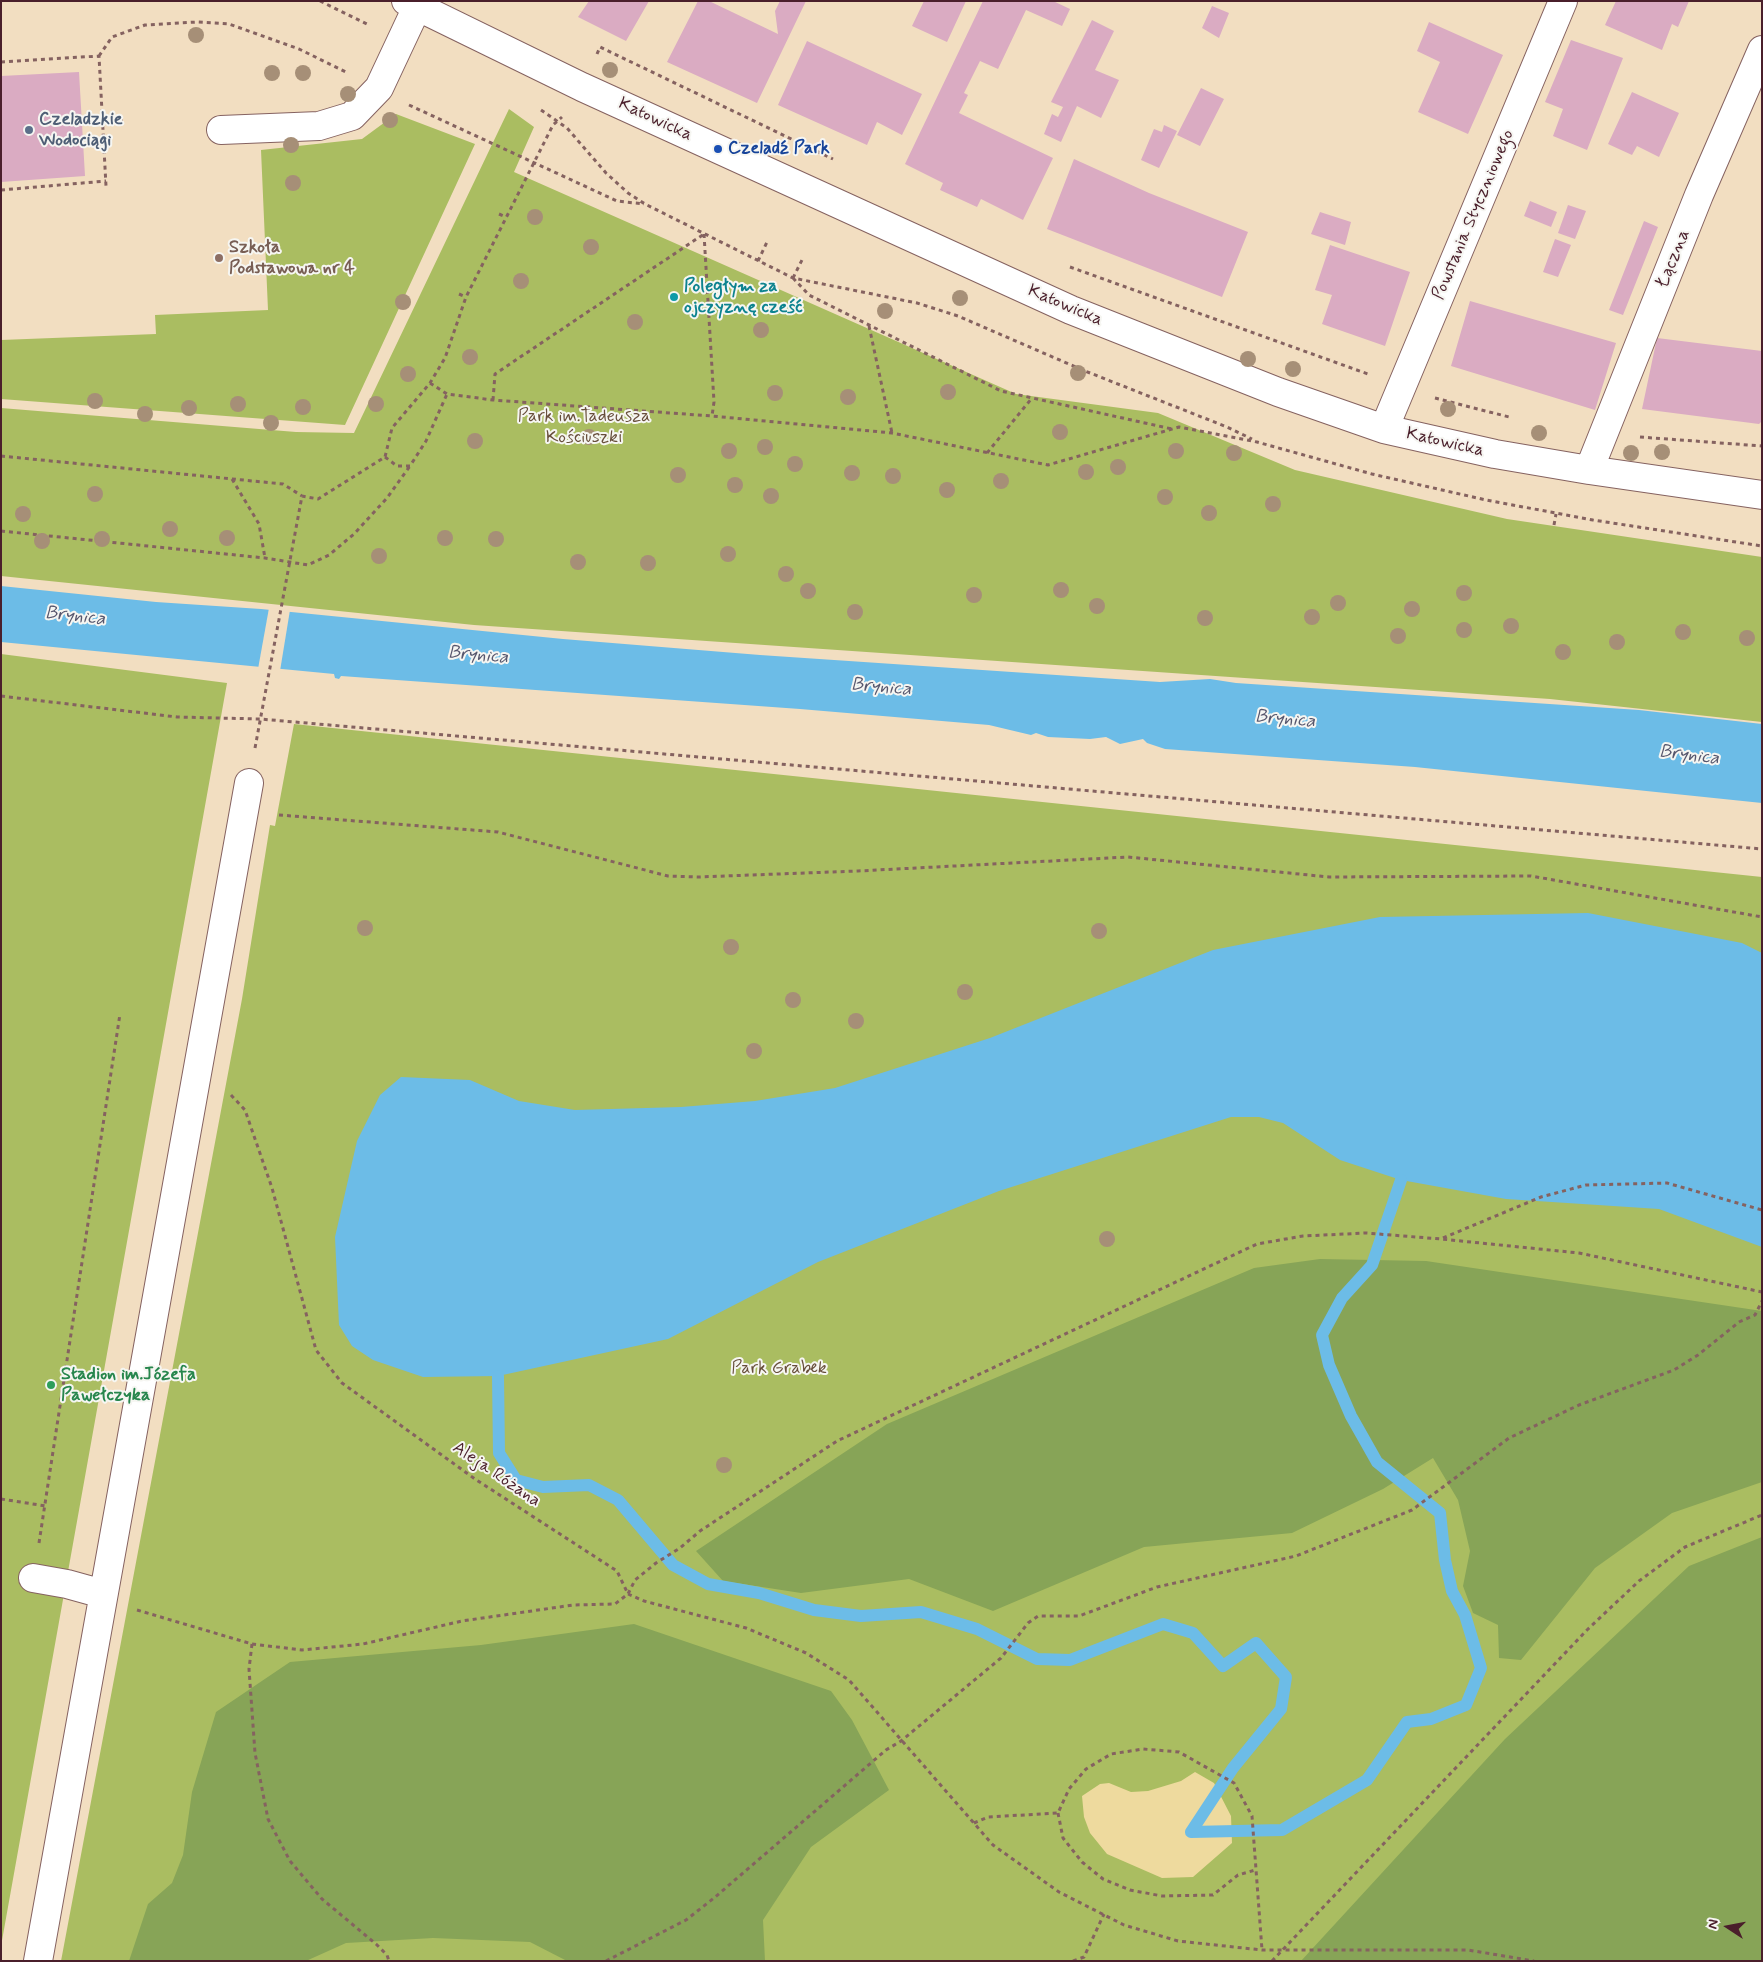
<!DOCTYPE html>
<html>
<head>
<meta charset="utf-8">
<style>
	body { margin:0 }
	#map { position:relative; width:1763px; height:1962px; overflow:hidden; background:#f2dec1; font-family:Mynerve,sans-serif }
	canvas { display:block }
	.frame { position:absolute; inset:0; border:2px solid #4a1f2b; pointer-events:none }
	.north { position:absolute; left:1703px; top:1902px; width:50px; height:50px; -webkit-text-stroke:4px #f6f6f2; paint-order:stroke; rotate:281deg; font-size:14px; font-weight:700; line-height:20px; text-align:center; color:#4a1f2b }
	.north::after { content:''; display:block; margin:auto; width:18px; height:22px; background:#4a1f2b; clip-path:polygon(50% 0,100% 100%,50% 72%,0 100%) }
</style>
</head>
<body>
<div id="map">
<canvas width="1763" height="1962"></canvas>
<div class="frame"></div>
<div class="north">N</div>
</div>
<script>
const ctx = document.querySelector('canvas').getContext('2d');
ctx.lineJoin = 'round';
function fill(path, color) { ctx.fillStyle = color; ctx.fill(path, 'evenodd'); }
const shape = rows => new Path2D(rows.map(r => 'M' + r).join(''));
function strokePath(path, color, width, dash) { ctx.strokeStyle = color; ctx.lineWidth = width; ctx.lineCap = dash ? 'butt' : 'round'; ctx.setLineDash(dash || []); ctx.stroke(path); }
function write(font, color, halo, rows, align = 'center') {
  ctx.font = font + ' Mynerve,sans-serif'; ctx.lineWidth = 4; ctx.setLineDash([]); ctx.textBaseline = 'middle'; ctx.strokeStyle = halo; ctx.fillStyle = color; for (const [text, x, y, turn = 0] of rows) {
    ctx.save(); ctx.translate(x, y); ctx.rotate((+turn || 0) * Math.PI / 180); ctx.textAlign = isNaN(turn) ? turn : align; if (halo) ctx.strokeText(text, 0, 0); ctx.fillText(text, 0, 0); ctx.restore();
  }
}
const green = shape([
	[509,109,534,127,514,172,1016,394,1158,413,1295,470,1507,519,1762,557,1762,722,1550,699,474,625,1,576,1,408,296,432,354,433],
	[396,114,475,144,345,425,1,399,1,340,156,334,155,315,268,310,261,150,362,139],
	[1,654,227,683,1,1946],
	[294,724,1762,877,1762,1961,61,1961,242,999,270,825,275,826]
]);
const forest = shape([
	[1320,1259,1426,1261,1762,1311,1762,1482,1672,1513,1595,1568,1521,1660,1499,1658,1498,1625,1473,1613,1463,1586,1470,1551,1458,1500,1433,1458,1383,1489,1292,1533,1144,1547,993,1611,909,1579,801,1593,723,1581,696,1551,887,1424,1254,1268],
	[1762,1537,1762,1961,1301,1961,1505,1739,1689,1566],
	[634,1624,831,1691,852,1720,889,1790,811,1847,763,1920,765,1961,567,1961,530,1942,433,1938,346,1943,306,1961,129,1961,148,1904,172,1883,183,1855,192,1792,216,1712,290,1662,481,1645]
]);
const sand = shape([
	[1195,1772,1214,1783,1231,1816,1232,1843,1193,1877,1162,1878,1107,1854,1090,1833,1084,1817,1082,1796,1100,1784,1109,1783,1131,1792,1148,1791,1181,1781]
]);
const water = shape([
	[1,586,156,602,261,609,563,639,760,655,1160,682,1210,679,1236,683,1639,710,1762,724,1762,803,1415,767,1165,749,1147,743,1143,739,1120,744,1106,737,1090,739,1048,737,1036,733,1031,735,989,725,800,709,341,676,339,679,335,678,334,674,1,642],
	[1588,913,1742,943,1762,953,1762,1247,1659,1209,1506,1199,1401,1180,1340,1160,1283,1123,1259,1117,1231,1117,999,1191,818,1262,668,1339,498,1376,423,1377,373,1360,352,1346,339,1325,335,1237,357,1141,380,1095,401,1077,470,1080,519,1101,575,1110,681,1107,755,1101,835,1088,990,1038,1213,950,1380,917]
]);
const pier = shape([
	[269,608,290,610,280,671,258,669]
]);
const stream = shape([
	[498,1376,499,1453,516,1480,543,1487,589,1485,618,1500,673,1565,708,1584,759,1593,814,1610,861,1616,921,1612,977,1629,1037,1659,1070,1660,1163,1624,1193,1633,1223,1666,1256,1643,1286,1677,1281,1709,1233,1768,1191,1832],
	[1191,1832,1282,1830,1367,1780,1407,1722,1431,1719,1466,1705,1481,1668,1465,1615,1452,1591,1445,1560,1440,1513,1377,1462,1351,1416,1329,1365,1322,1335,1342,1298,1372,1265,1401,1180]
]);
const building = shape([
	[589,1,649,1,626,41,578,17],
	[698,1,709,1,778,34,775,11,780,1,806,1,757,103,667,62],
	[924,1,966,1,947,42,912,26],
	[983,1,1053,1,1070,9,1062,26,1026,10,998,69,980,61,964,93,968,95,959,113,1053,158,1023,220,981,199,977,207,940,190,943,183,905,164],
	[1616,1,1689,1,1678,27,1672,24,1662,50,1605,25],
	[1212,6,1229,13,1219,38,1202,28],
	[1092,20,1114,31,1095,70,1119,80,1101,118,1077,106,1061,142,1044,134,1052,114,1058,117,1063,107,1051,102],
	[1429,22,1503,55,1468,134,1418,112,1440,62,1417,51],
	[1571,40,1623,58,1587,150,1553,136,1563,109,1545,102],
	[807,41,922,94,902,135,877,122,867,145,778,105],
	[79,72,85,176,1,182,1,76],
	[1201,88,1224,99,1200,146,1177,135],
	[1632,92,1679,113,1659,157,1637,146,1632,155,1608,144],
	[1164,125,1177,131,1159,168,1141,160,1154,129,1162,132],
	[1074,159,1149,193,1248,232,1222,297,1047,229],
	[1530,201,1557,212,1551,227,1524,216],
	[1568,205,1586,211,1575,239,1558,233],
	[1320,212,1351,222,1345,245,1311,234],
	[1644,221,1658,227,1623,315,1609,310],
	[1555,239,1571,245,1558,277,1543,272],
	[1330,245,1410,272,1385,346,1322,324,1332,295,1315,290],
	[1470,301,1616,343,1595,410,1451,366],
	[1657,338,1762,351,1762,421,1759,424,1642,409]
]);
const path = shape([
	[320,1,369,25],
	[597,54,600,47,833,159],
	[99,56,112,37,145,25,197,22,229,24,299,49,346,72],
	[1,62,99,56,106,186],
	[409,105,617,201,644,204],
	[541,110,567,128,606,173,628,193,645,204,793,278,917,303,958,316,1085,371,1227,427,1252,439],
	[103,121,126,119],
	[1,190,106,181],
	[499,214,506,217],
	[704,234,714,402,712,416],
	[758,261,767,242],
	[1070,267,1368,374],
	[793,278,809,295,1001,391,1172,429],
	[793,278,802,260],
	[459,294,466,297],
	[869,326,892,433],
	[430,383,447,394,493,400,712,416,892,433,1048,465,1179,427,1257,442,1372,474,1486,500,1593,520,1762,546],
	[1435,398,1509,417],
	[493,400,495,374,704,234],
	[1640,437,1762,446],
	[987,453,1032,398],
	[1,456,283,484,302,496],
	[385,457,397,466,410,466,426,441,447,394],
	[232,479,259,524,265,558],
	[1554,525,1556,514],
	[1,531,265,558,308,565,329,555,354,534,387,498,410,466],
	[1,696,177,717,260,719,1762,849],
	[255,748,302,496,318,499,385,457,392,428,430,383,445,358,466,297,553,125,562,117],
	[279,815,498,832,668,876,698,877,858,871,1128,857,1329,877,1531,876,1762,917],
	[231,1095,245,1110,272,1188,316,1350,342,1383,475,1479,617,1571,628,1594],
	[1443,1238,1541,1197,1586,1185,1667,1183,1762,1210],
	[1,1499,46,1506],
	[39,1543,120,1014],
	[628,1594,644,1601,746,1628,806,1653,849,1680,993,1845,1059,1892,1124,1925,1178,1941,1262,1950,1468,1950,1534,1961],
	[137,1610,252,1644,302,1650,363,1644,462,1621,573,1605,615,1604,628,1594,635,1580,656,1563,680,1548,700,1531,837,1441,1257,1244,1303,1236,1366,1233,1441,1239,1579,1253,1762,1292],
	[252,1644,249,1669,255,1753,268,1819,290,1861,322,1899,376,1944,387,1955,389,1961],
	[1058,1813,1063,1838,1082,1862,1103,1879,1130,1890,1162,1896,1213,1895,1238,1875,1255,1870],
	[974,1823,988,1817,1058,1813,1069,1789,1086,1769,1111,1754,1143,1749,1179,1752,1234,1783,1252,1816,1262,1950],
	[606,1961,686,1920,714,1898,886,1750,901,1741,1001,1658,1028,1623,1038,1616,1079,1616,1157,1587,1296,1556,1412,1510,1509,1438,1579,1405,1674,1370,1698,1355,1739,1322,1755,1315,1762,1301],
	[1073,1961,1084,1957,1104,1914],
	[1272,1961,1587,1630,1639,1581,1685,1547,1762,1515]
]);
const minor = shape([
	[406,1,582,87,1071,310,1278,392,1384,429,1495,454,1589,470,1762,495],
	[221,130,319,126,352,116,379,88,417,7],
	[1384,429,1563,1],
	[1589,470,1699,195,1762,50],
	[33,1578,67,1584,103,1594],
	[38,1961,249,783]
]);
const trees = [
	[196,35],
	[610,70],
	[272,73],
	[303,73],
	[348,94],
	[390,120],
	[291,145],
	[293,183],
	[535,217],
	[591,247],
	[521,281],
	[960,298],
	[403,302],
	[885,311],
	[635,322],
	[761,330],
	[470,357],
	[1248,359],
	[1293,369],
	[1078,373],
	[408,374],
	[948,392],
	[775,393],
	[848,397],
	[95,401],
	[238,404],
	[376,404],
	[303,407],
	[189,408],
	[1448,409],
	[145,414],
	[271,423],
	[1060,432],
	[1539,433],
	[589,437],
	[475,441],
	[765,447],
	[729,451],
	[1176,451],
	[1662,452],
	[1234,453],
	[1631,453],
	[795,464],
	[1118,467],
	[1086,472],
	[852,473],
	[678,475],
	[893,476],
	[1001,481],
	[735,485],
	[947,490],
	[95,494],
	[771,496],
	[1165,497],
	[1273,504],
	[1209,513],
	[23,514],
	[170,529],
	[227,538],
	[445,538],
	[102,539],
	[496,539],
	[42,541],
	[728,554],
	[379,556],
	[578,562],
	[648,563],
	[786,574],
	[1061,590],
	[808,591],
	[1464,593],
	[974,595],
	[1338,603],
	[1097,606],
	[1412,609],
	[855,612],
	[1312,617],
	[1205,618],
	[1511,626],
	[1464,630],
	[1683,632],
	[1398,636],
	[1747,638],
	[1617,642],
	[1563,652],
	[365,928],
	[1099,931],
	[731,947],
	[965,992],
	[793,1000],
	[856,1021],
	[754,1051],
	[1107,1239],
	[724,1465]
];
const markers = [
	[29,130,5,"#5c6f8a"],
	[718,149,5,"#1a4fb4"],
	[219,258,5,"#8d6e63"],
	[674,297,5,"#0f9aa8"],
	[51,1385,5,"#2e9e5b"]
];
const serviceNames = [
	["Czeladzkie",39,120],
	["Wodociągi",39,141]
];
const streetNames = [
	["Katowicka",655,120,25],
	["Powstania Styczniowego",1474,215,-67],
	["Łączna",1674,259,-68],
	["Katowicka",1065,306,23],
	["Katowicka",1445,443,13],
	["Aleja Różana",496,1475,34]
];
const transitNames = [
	["Czeladź Park",728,149]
];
const educationNames = [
	["Szkoła",229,248],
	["Podstawowa nr 4",229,269]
];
const cultureNames = [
	["Poległym za",684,287],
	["ojczyznę cześć",684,308]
];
const parkNames = [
	["Park im.Tadeusza",584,417],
	["Kościuszki",584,438],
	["Park Grabek",779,1369]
];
const leisureNames = [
	["Stadion im.Józefa",61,1375],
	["Pawełczyka",61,1396]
];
const waterNames = [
	["Brynica",75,617,6],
	["Brynica",478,656,5],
	["Brynica",881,688,5],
	["Brynica",1285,720,5],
	["Brynica",1689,756,7]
];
fill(green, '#aabd61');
fill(forest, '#87a457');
fill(sand, '#eeda9e');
fill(water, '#6cbce7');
fill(pier, '#f2dec1');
strokePath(stream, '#6cbce7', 12);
fill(building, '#daabc2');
strokePath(minor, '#856260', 30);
strokePath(path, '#856260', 3, [4, 4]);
strokePath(minor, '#fff', 28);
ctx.fillStyle = '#a68f77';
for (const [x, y] of trees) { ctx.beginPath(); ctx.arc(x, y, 8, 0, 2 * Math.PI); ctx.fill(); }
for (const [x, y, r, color] of markers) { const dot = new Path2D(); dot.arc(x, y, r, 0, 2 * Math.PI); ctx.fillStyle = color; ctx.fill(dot); strokePath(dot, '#f6f6f2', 2); }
write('bold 18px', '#4e5e75', '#f6f6f2', serviceNames, 'left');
write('18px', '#4a1f2b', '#f6f6f2', streetNames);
write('bold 18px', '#164399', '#f6f6f2', transitNames, 'left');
write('bold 18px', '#785e54', '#f6f6f2', educationNames, 'left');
write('bold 18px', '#0d838f', '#f6f6f2', cultureNames, 'left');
write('18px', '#674e3b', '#f6f6f2', parkNames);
write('bold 18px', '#27864d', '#f6f6f2', leisureNames, 'left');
write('italic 19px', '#56566d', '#f6f6f2', waterNames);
</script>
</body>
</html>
